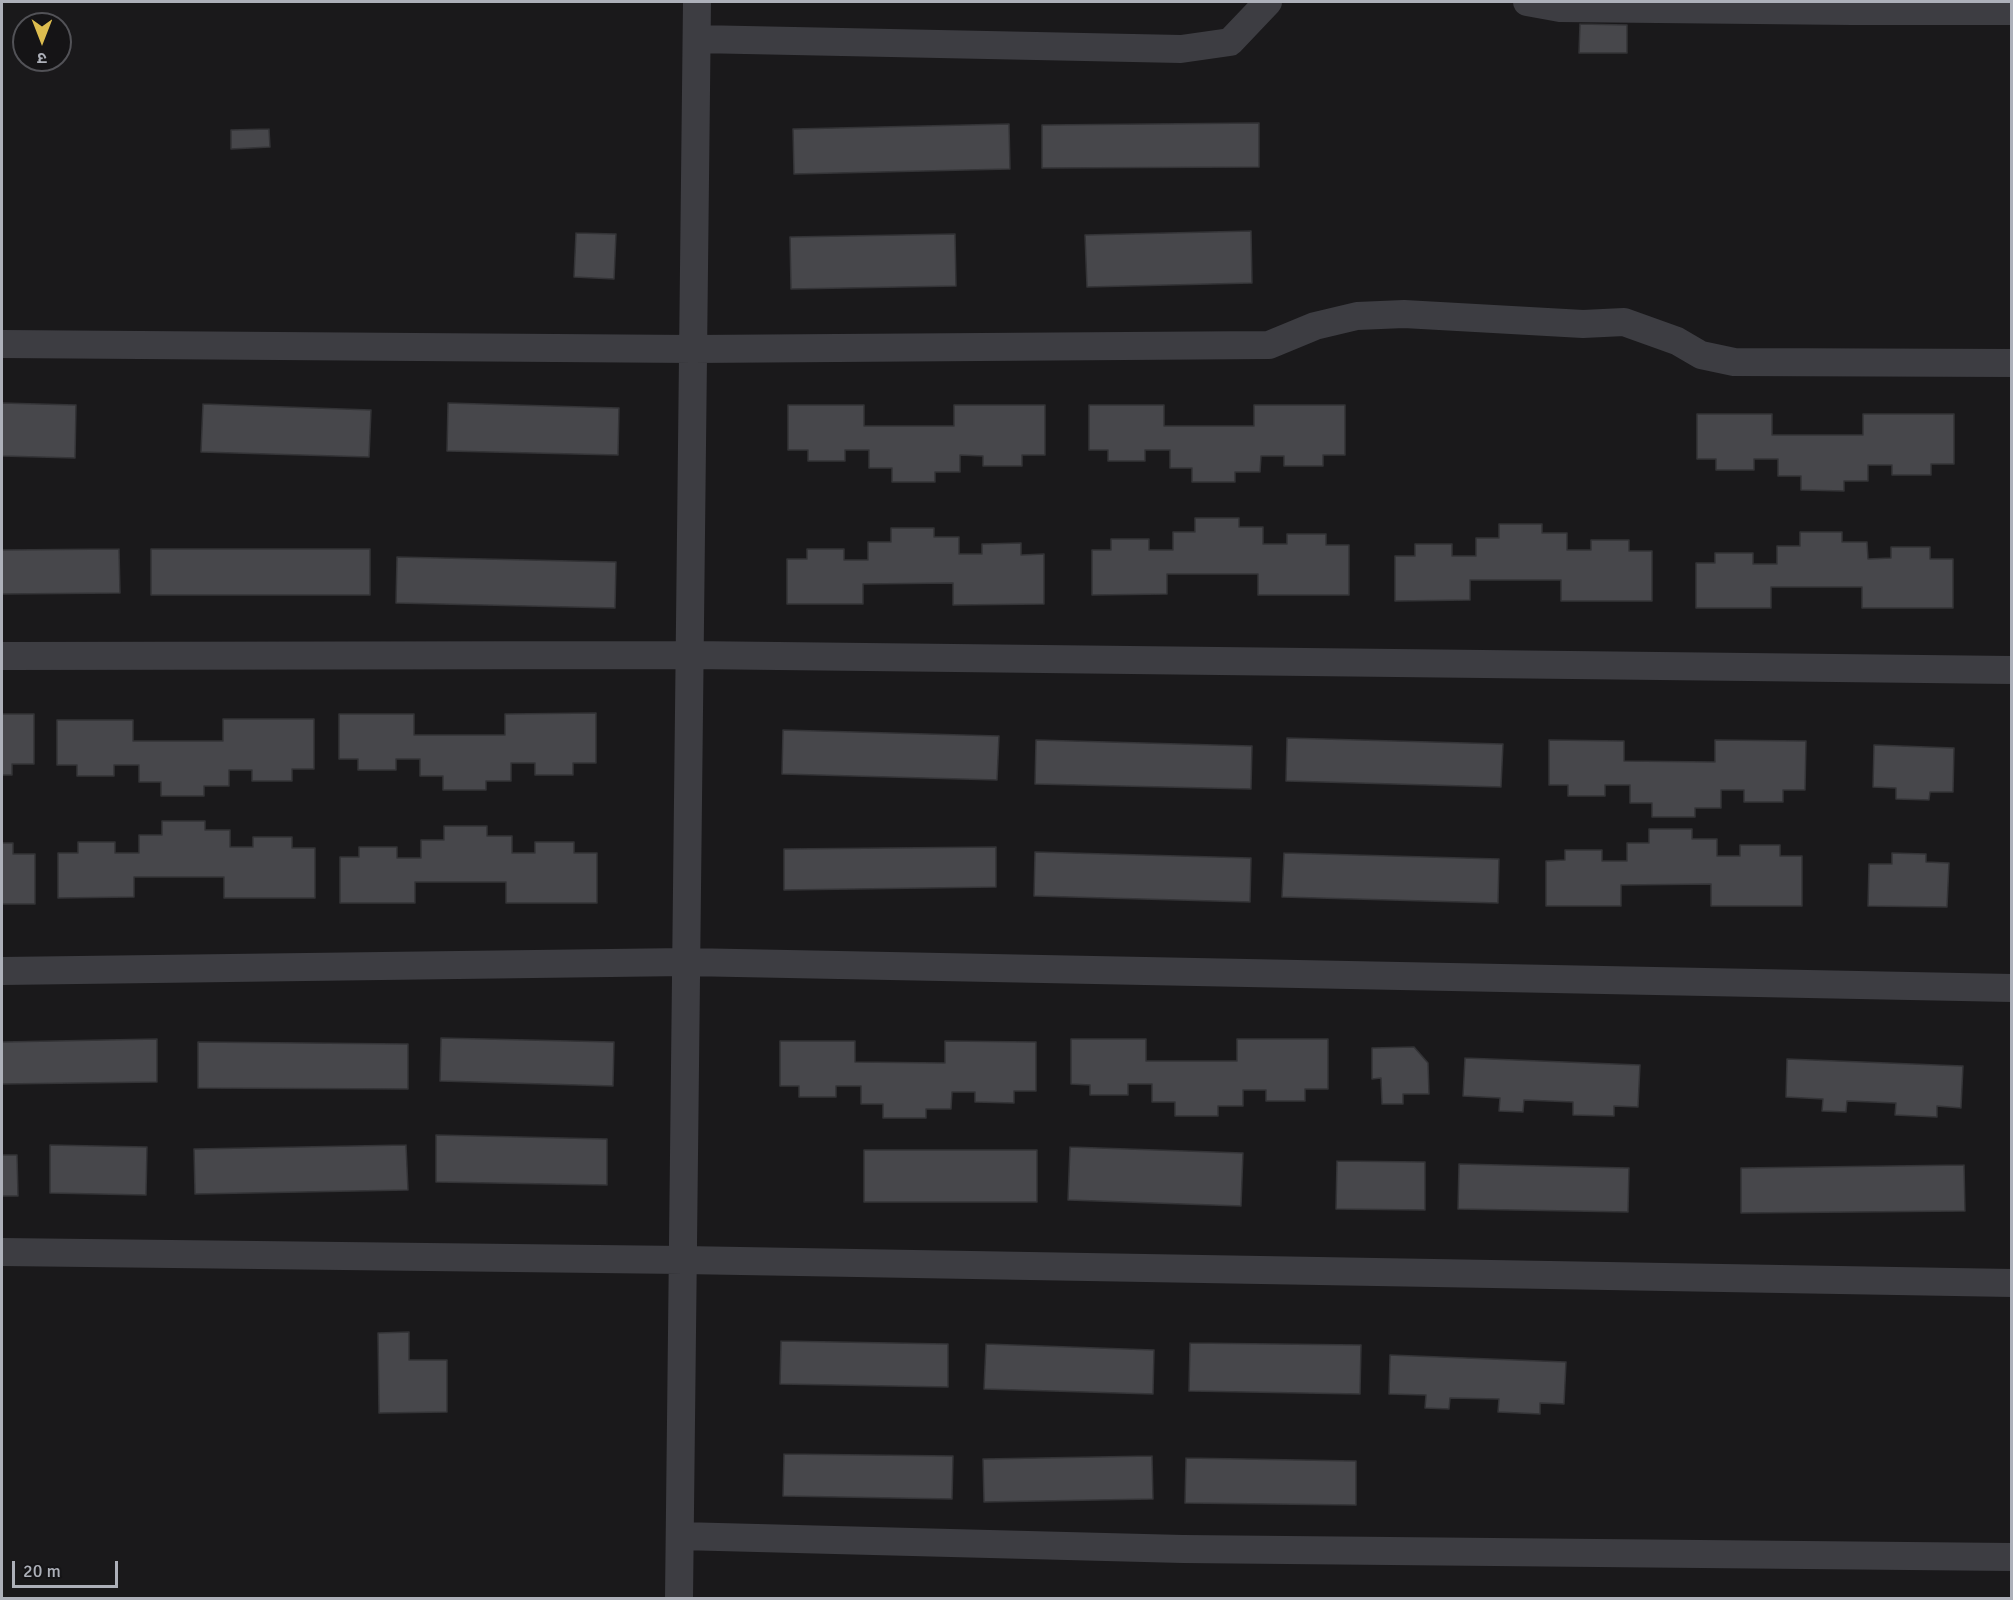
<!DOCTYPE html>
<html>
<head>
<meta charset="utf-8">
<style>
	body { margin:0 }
	#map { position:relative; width:2013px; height:1600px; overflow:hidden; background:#1a191b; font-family:Signika,"Noto Sans Devanagari",sans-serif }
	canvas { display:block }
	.frame { position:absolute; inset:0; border:3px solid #adb0b9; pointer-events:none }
	.north { position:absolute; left:12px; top:12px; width:60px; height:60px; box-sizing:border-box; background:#151416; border:2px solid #525257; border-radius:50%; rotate:180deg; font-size:16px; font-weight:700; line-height:24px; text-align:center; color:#adb0b9 }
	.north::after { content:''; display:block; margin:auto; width:21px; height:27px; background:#ddbd4f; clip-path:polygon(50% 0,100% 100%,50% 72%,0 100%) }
	.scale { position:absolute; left:12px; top:1561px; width:106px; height:27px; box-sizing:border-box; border:3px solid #adb0b9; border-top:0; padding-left:8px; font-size:18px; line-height:21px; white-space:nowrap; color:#adb0b9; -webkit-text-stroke:4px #151416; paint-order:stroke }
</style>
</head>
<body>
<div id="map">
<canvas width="2013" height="1600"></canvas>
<div class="frame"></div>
<div class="north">उ</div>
<div class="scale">20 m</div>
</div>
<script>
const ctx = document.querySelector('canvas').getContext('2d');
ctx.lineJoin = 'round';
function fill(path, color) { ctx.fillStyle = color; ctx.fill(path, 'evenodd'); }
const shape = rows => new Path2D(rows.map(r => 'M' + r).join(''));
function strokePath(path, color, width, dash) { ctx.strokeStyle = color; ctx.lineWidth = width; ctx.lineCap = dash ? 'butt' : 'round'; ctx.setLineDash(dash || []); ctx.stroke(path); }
const building = shape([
	[1580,24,1627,25,1627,53,1579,53,1580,24],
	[1259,123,1259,167,1042,168,1042,125,1259,123],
	[1009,124,1010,169,794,174,793,129,1009,124],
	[269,129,270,147,231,149,231,130,269,129],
	[1251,231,1252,283,1087,287,1085,235,1251,231],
	[576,233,616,234,614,279,574,277,576,233],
	[955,234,956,286,791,289,790,237,955,234],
	[2,403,76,405,75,458,2,456,2,403],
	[448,403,619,408,618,455,447,451,448,403],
	[203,404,371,410,369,457,201,452,203,404],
	[788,405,864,405,864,426,954,426,954,405,1045,405,1045,455,1022,455,1022,466,983,466,983,456,960,455,960,472,935,472,935,482,892,482,892,468,869,468,869,450,845,450,845,461,808,461,808,450,788,450,788,405],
	[1089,405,1164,405,1164,426,1254,426,1254,405,1345,405,1345,455,1323,455,1323,466,1284,466,1284,456,1261,456,1260,472,1235,472,1235,482,1192,482,1192,468,1170,468,1170,450,1145,450,1145,461,1108,461,1108,450,1089,450,1089,405],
	[1697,414,1772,414,1772,435,1863,435,1863,414,1954,414,1954,464,1931,464,1931,475,1892,475,1892,465,1868,465,1868,481,1844,481,1844,491,1801,490,1801,476,1778,476,1778,459,1754,459,1754,470,1716,470,1716,459,1697,459,1697,414],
	[1195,518,1239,518,1239,527,1263,527,1263,544,1287,544,1287,534,1326,534,1326,545,1349,545,1349,595,1258,595,1258,574,1167,574,1167,594,1092,595,1092,550,1111,550,1111,539,1149,539,1149,550,1173,550,1173,532,1195,532,1195,518],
	[1499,524,1542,524,1542,533,1567,533,1567,550,1591,550,1591,540,1629,540,1629,551,1652,551,1652,601,1561,601,1561,580,1470,580,1470,600,1395,601,1395,556,1415,556,1415,544,1452,544,1452,556,1476,556,1476,538,1499,538,1499,524],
	[891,528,934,528,934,537,959,537,959,554,982,554,982,544,1021,543,1021,555,1044,554,1044,604,953,605,953,583,863,584,863,604,787,604,787,559,807,559,807,549,844,549,844,560,868,560,868,542,891,542,891,528],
	[1800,532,1842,532,1842,542,1867,542,1868,559,1891,558,1891,547,1930,547,1930,559,1953,559,1953,608,1862,608,1862,587,1771,587,1771,608,1696,608,1696,563,1715,563,1715,553,1753,553,1753,564,1777,564,1777,546,1800,546,1800,532],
	[119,549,120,593,2,594,2,550,119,549],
	[151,549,370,549,370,595,151,595,151,549],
	[397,557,616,562,615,608,396,603,397,557],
	[596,713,596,763,573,763,573,775,535,775,535,763,511,763,511,781,486,781,486,790,443,790,443,776,420,776,420,759,396,759,396,770,358,770,358,759,339,759,339,714,414,714,414,735,505,735,505,714,596,713],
	[2,714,34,714,34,764,12,764,12,775,2,775,2,714],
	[223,719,314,719,314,769,292,769,292,781,252,781,252,770,229,770,229,786,204,786,204,796,161,796,161,782,139,782,139,765,114,765,114,776,77,776,77,765,57,765,57,720,133,720,133,741,223,741,223,719],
	[783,730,999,736,997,780,782,774,783,730],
	[1287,738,1503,744,1501,787,1286,781,1287,738],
	[1036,740,1252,746,1251,789,1035,784,1036,740],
	[1549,740,1624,741,1624,761,1715,762,1715,740,1806,741,1805,790,1783,790,1783,802,1744,802,1744,790,1721,790,1721,808,1695,808,1695,817,1652,817,1652,803,1630,803,1630,785,1605,785,1605,796,1568,796,1568,785,1549,785,1549,740],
	[1874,745,1954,748,1953,792,1930,792,1929,800,1896,799,1896,788,1873,787,1874,745],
	[162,821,205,821,205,830,230,830,230,847,253,847,253,837,292,837,292,848,315,848,315,898,224,898,224,877,134,877,134,897,58,898,58,853,78,853,78,842,115,842,115,853,139,853,139,835,162,835,162,821],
	[444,826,487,826,487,836,512,836,512,853,535,853,535,842,574,842,574,853,597,853,597,903,506,903,506,882,415,882,415,903,340,903,340,857,359,857,359,847,397,847,397,858,421,858,421,840,444,840,444,826],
	[1649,829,1692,829,1692,839,1717,839,1717,856,1740,856,1740,845,1780,845,1780,856,1802,856,1802,906,1711,906,1711,884,1621,885,1621,906,1546,906,1546,861,1565,860,1565,850,1602,850,1602,861,1627,861,1627,843,1649,843,1649,829],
	[2,843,13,843,13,854,35,854,35,904,2,904,2,843],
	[996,847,996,887,784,890,784,849,996,847],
	[1035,852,1251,858,1250,902,1034,896,1035,852],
	[1284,853,1499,859,1498,903,1282,897,1284,853],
	[1892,853,1926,854,1926,862,1949,863,1947,907,1868,906,1869,864,1892,864,1892,853],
	[441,1038,614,1042,613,1086,440,1081,441,1038],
	[157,1039,157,1082,2,1084,2,1042,157,1039],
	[1071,1039,1146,1039,1146,1061,1237,1061,1237,1039,1328,1039,1328,1089,1305,1089,1305,1101,1266,1101,1266,1090,1243,1090,1243,1106,1218,1106,1218,1116,1175,1116,1175,1102,1152,1102,1152,1084,1128,1084,1128,1095,1090,1095,1090,1085,1071,1084,1071,1039],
	[780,1041,855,1041,855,1062,945,1063,945,1041,1036,1042,1036,1091,1014,1091,1014,1103,975,1102,975,1092,952,1092,951,1109,926,1109,926,1118,883,1118,883,1104,861,1104,861,1086,836,1086,836,1097,799,1097,799,1086,780,1086,780,1041],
	[198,1042,408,1044,408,1089,198,1088,198,1042],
	[1414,1047,1428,1063,1429,1094,1403,1094,1403,1104,1382,1104,1381,1078,1372,1079,1372,1048,1414,1047],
	[1465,1058,1640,1065,1638,1107,1614,1106,1614,1116,1573,1115,1573,1102,1524,1100,1523,1112,1499,1111,1500,1098,1463,1096,1465,1058],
	[1787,1059,1963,1066,1961,1108,1937,1106,1937,1117,1895,1115,1896,1103,1847,1101,1846,1112,1822,1111,1823,1099,1786,1097,1787,1059],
	[436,1135,607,1139,607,1185,436,1182,436,1135],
	[50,1145,147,1147,146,1195,50,1193,50,1145],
	[406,1145,408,1190,195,1194,194,1149,406,1145],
	[1070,1147,1243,1153,1241,1206,1068,1200,1070,1147],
	[864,1150,1037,1150,1037,1202,864,1202,864,1150],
	[2,1155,17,1155,18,1196,2,1196,2,1155],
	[1337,1161,1425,1162,1425,1210,1336,1209,1337,1161],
	[1459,1164,1629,1168,1628,1212,1458,1209,1459,1164],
	[1964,1165,1965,1211,1741,1213,1741,1168,1964,1165],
	[409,1332,409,1360,447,1360,447,1412,379,1413,378,1333,409,1332],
	[781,1341,948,1344,948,1387,780,1384,781,1341],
	[1190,1343,1361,1345,1360,1394,1189,1391,1190,1343],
	[986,1344,1154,1350,1153,1394,984,1389,986,1344],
	[1390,1355,1566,1362,1564,1404,1540,1403,1540,1414,1498,1412,1499,1399,1450,1398,1449,1409,1425,1408,1426,1395,1389,1394,1390,1355],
	[784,1454,953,1456,952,1499,783,1496,784,1454],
	[1152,1456,1153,1499,984,1502,983,1459,1152,1456],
	[1186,1458,1356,1461,1356,1505,1185,1503,1186,1458]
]);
const street = shape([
	[1527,2,1560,8,1853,11],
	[1835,5,1853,11,2012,11],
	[697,39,1181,49,1230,42,1268,2],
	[2,344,693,349,1269,345,1315,326,1357,316,1404,314,1583,324,1624,322,1677,341,1701,355,1734,362,2012,363],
	[2,656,690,655,2012,670],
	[2,971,686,962,2012,988],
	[2,1252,683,1260,2012,1283],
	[680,1536,1183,1549,2012,1557],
	[679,1598,697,2]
]);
fill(building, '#47474b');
strokePath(building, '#343437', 1.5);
strokePath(street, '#3d3d42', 28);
</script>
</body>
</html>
